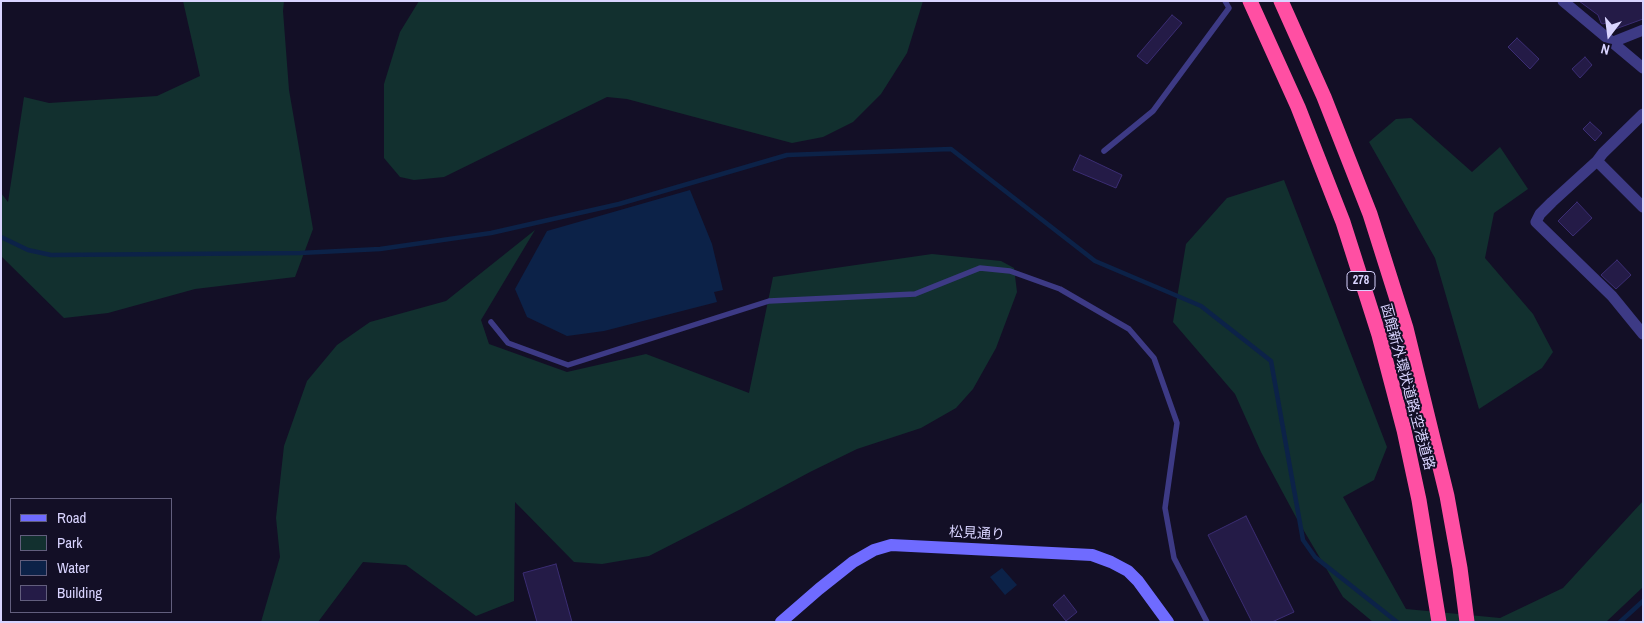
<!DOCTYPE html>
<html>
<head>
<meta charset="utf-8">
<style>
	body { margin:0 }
	#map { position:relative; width:1644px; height:623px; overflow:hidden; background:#130f26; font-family:"Archivo Narrow",sans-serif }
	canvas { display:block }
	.frame { position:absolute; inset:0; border:2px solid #d9d4ff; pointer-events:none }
	.legend { position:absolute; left:10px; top:498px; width:162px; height:115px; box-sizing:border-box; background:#130f26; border:1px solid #625e7d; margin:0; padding:6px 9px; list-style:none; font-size:15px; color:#d9d4ff }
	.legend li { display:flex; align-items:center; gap:10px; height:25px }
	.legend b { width:25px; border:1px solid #625e7d }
	.north { position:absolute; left:1584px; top:10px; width:50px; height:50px; -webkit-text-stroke:4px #130f26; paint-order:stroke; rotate:195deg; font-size:14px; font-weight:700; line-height:20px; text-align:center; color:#d9d4ff }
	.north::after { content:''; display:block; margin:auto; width:18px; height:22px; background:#d9d4ff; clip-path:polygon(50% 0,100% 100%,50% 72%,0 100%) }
</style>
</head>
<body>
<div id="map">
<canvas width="1644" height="623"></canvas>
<div class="frame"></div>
<ul class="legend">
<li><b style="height:6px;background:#6f6bff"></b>Road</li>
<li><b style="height:14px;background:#12302f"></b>Park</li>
<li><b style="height:14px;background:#0c2248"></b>Water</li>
<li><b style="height:14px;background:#241b47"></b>Building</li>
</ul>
<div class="north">N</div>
</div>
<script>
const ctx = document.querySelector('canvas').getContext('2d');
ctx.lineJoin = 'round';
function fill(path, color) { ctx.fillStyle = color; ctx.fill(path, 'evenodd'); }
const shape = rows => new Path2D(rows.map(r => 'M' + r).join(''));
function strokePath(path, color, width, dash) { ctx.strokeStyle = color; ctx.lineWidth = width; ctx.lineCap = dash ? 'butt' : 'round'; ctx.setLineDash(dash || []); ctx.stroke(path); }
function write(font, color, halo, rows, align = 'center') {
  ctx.font = font + ' "Archivo Narrow","Noto Sans JP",sans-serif'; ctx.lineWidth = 4; ctx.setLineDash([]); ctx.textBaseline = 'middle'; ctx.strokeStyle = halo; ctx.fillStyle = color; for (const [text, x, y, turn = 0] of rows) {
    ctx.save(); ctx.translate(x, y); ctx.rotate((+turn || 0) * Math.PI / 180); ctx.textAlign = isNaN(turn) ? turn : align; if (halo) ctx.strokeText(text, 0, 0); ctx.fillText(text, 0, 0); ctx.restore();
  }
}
const green = shape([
	[183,1,284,1,283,11,289,90,313,229,295,277,195,289,108,313,64,318,1,256,1,193,8,202,24,97,49,103,157,96,200,76],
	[419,1,923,1,907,53,881,94,853,122,823,137,792,143,627,99,607,97,444,177,414,180,400,177,384,158,384,84,400,32],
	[1411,118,1472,172,1500,147,1528,189,1494,213,1485,258,1533,314,1553,352,1542,368,1479,409,1435,258,1369,142,1396,119],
	[1284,180,1387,447,1374,480,1343,497,1406,609,1500,618,1563,588,1643,501,1643,587,1606,622,1373,622,1343,597,1297,519,1261,452,1235,394,1173,322,1186,244,1227,198],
	[535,230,481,320,489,344,567,372,646,354,749,393,773,277,932,254,1001,261,1014,268,1017,292,996,348,973,389,956,408,921,428,857,449,810,472,741,509,649,556,602,564,574,562,515,502,514,601,476,616,406,565,363,562,318,622,261,622,280,557,276,518,284,446,307,381,337,345,370,322,446,301]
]);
const water = shape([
	[690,190,712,244,723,290,714,292,717,302,604,331,567,336,527,317,515,289,547,231],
	[1002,568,1017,585,1005,595,990,577]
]);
const stream = shape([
	[1,237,28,250,51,255,300,253,380,249,491,233,619,204,787,155,951,149,1095,261,1201,306,1271,361,1303,540,1315,557,1397,622],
	[1620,622,1643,601]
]);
const building = shape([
	[1579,1,1643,1,1643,19,1610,31,1606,23,1603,24,1601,23,1598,15,1579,1],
	[1172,15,1182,23,1147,64,1137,56,1172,15],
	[1517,38,1539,59,1530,69,1508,47,1517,38],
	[1585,57,1592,65,1580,78,1572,69,1585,57],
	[1590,122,1602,133,1595,141,1583,129,1590,122],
	[1080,155,1122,175,1116,188,1073,170,1080,155],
	[1577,202,1592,218,1573,236,1558,221,1577,202],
	[1617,260,1631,275,1616,289,1601,275,1617,260],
	[1246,516,1294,612,1272,622,1252,622,1208,535,1246,516],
	[556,564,572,622,537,622,523,573,556,564],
	[1064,595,1077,612,1066,621,1053,605,1064,595]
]);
const lane = shape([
	[1104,151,1153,111,1229,8,1225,1],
	[491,322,508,343,568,365,769,301,915,294,980,268,1010,271,1060,289,1129,329,1154,358,1177,423,1165,508,1174,558,1207,622]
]);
const street = shape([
	[1563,1,1643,68],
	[1613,42,1643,30],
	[1643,114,1603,153,1597,161,1643,207],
	[1597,161,1552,202,1540,214,1536,222,1612,296,1643,334]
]);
const secondary = shape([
	[781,622,819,589,853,562,874,550,891,545,1092,555,1111,562,1128,571,1138,581,1168,622]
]);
const highway = shape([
	[1250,1,1298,107,1343,222,1379,335,1404,430,1419,500,1439,622],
	[1281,1,1324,97,1370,214,1406,328,1447,496,1460,568,1467,622]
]);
const shields = [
	[1361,281,28]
];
const shieldNames = [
	["278",1361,281]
];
const streetNames = [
	["函館新外環状道路;空港道路",1407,387,75],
	["松見通り",977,534,3]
];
fill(green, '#12302f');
fill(water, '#0c2248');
strokePath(stream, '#0c2248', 4.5);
fill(building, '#241b47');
strokePath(building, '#3b2d73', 1);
strokePath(lane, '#3d3a85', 5.5);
strokePath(street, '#3d3a85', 11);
strokePath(secondary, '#6f6bff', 12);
strokePath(highway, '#ff4fa3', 15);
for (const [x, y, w] of shields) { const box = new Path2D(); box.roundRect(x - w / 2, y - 9.5, w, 19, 4); ctx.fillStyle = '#130f26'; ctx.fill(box); strokePath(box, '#d9d4ff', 1); }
write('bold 12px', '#d9d4ff', null, shieldNames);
write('14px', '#d9d4ff', '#130f26', streetNames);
</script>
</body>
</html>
